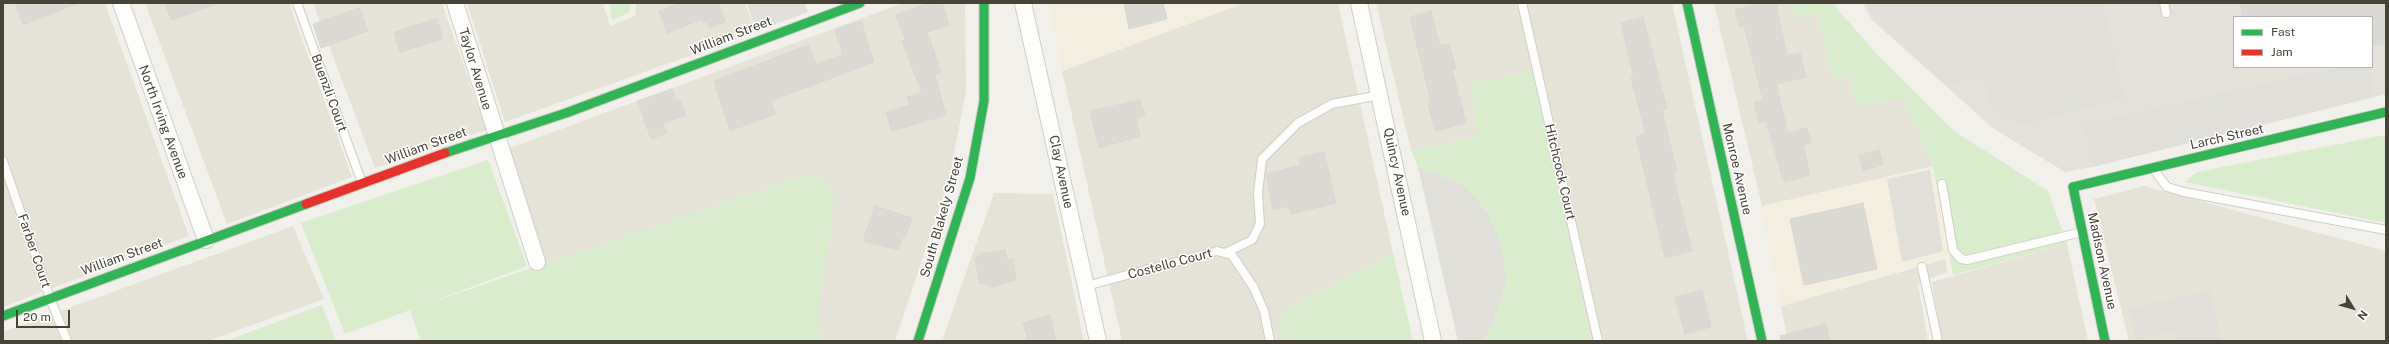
<!DOCTYPE html>
<html>
<head>
<meta charset="utf-8">
<style>
	body { margin:0 }
	#map { position:relative; width:2389px; height:344px; overflow:hidden; background:#f1f0eb; font-family:"Public Sans",sans-serif }
	canvas { display:block }
	.frame { position:absolute; inset:0; border:4px solid #474336; pointer-events:none }
	.legend { position:absolute; left:2233px; top:16px; width:140px; height:52px; box-sizing:border-box; background:#fff; border:1px solid #b5b4af; margin:0; padding:5px 7px; list-style:none; font-size:12px; color:#474336 }
	.legend li { display:flex; align-items:center; gap:8px; height:20px }
	.legend b { width:20px; border:1px solid #b5b4af }
	.north { position:absolute; left:2333px; top:288px; width:40px; height:40px; -webkit-text-stroke:3px #fff; paint-order:stroke; rotate:127deg; font-size:11px; font-weight:700; line-height:16px; text-align:center; color:#474336 }
	.north::after { content:''; display:block; margin:auto; width:14px; height:18px; background:#474336; clip-path:polygon(50% 0,100% 100%,50% 72%,0 100%) }
	.scale { position:absolute; left:16px; top:310px; width:54px; height:18px; box-sizing:border-box; border:2px solid #474336; border-top:0; padding-left:5px; font-size:12px; line-height:14px; white-space:nowrap; color:#474336; -webkit-text-stroke:3px #fff; paint-order:stroke }
</style>
</head>
<body>
<div id="map">
<canvas width="2389" height="344"></canvas>
<div class="frame"></div>
<ul class="legend">
<li><b style="height:5px;background:#30b455"></b>Fast</li>
<li><b style="height:5px;background:#e5322d"></b>Jam</li>
</ul>
<div class="north">N</div>
<div class="scale">20 m</div>
</div>
<script>
const ctx = document.querySelector('canvas').getContext('2d');
ctx.lineJoin = 'round';
function fill(path, color) { ctx.fillStyle = color; ctx.fill(path, 'evenodd'); }
const shape = rows => new Path2D(rows.map(r => 'M' + r).join(''));
function strokePath(path, color, width, dash) { ctx.strokeStyle = color; ctx.lineWidth = width; ctx.lineCap = dash ? 'butt' : 'round'; ctx.setLineDash(dash || []); ctx.stroke(path); }
function write(font, color, halo, rows, align = 'center') {
  ctx.font = font + ' "Public Sans",sans-serif'; ctx.lineWidth = 3; ctx.setLineDash([]); ctx.textBaseline = 'middle'; ctx.strokeStyle = halo; ctx.fillStyle = color; for (const [text, x, y, turn = 0] of rows) {
    ctx.save(); ctx.translate(x, y); ctx.rotate((+turn || 0) * Math.PI / 180); ctx.textAlign = isNaN(turn) ? turn : align; if (halo) ctx.strokeText(text, 0, 0); ctx.fillText(text, 0, 0); ctx.restore();
  }
}
const residential = shape([
	[3,3,105,3,189,236,3,307],
	[145,3,289,3,352,177,227,224],
	[313,3,442,3,486,130,375,168],
	[467,3,603,3,610,26,635,16,636,3,745,3,756,32,505,122],
	[903,3,965,3,966,91,949,179,895,341,827,341,821,334,816,322,802,176,534,268,496,153],
	[1244,3,1338,3,1393,253,1293,306,1279,317,1284,341,1122,341,1062,71],
	[1376,3,1672,3,1748,341,1591,341,1533,71,1477,137,1411,150],
	[1714,3,1792,3,1796,18,1817,13,1833,79,1849,75,1856,106,1903,97,1933,166,1762,206],
	[2144,186,2386,251,2386,341,2129,341,2094,199],
	[994,193,1053,194,1084,341,942,341],
	[293,226,324,299,208,341,3,341,3,332],
	[2067,244,2088,341,1941,341,1932,282],
	[1946,259,1947,272,1918,284,1928,341,1788,341,1781,306]
]);
const commercial = shape([
	[1049,3,1244,3,1062,71],
	[1933,167,1948,255,1781,306,1760,207]
]);
const industrial = shape([
	[1863,3,2386,3,2386,94,2092,167,2065,172,1994,129,1872,20],
	[2234,17,2372,17,2372,67,2234,67]
]);
const green = shape([
	[609,3,631,3,630,12,612,20],
	[1792,3,1834,3,1838,10,1876,53,1954,131,2048,191,2067,244,1953,275,1933,166,1903,98,1856,106,1849,75,1833,79,1817,13,1796,19],
	[1533,71,1591,341,1483,341,1492,326,1506,283,1456,181,1418,167,1411,150,1477,137,1471,83],
	[2385,135,2386,223,2185,182,2197,172],
	[488,160,527,266,423,305,802,176,815,177,829,185,835,202,816,322,821,334,827,341,421,341,410,310,345,334,301,223],
	[1393,253,1413,341,1284,341,1278,317,1293,306],
	[322,305,336,341,226,341]
]);
const parking = shape([
	[747,3,805,3,808,12,770,26,769,22,760,24,752,21],
	[1868,3,2102,3,2125,99,2019,126,1990,105,1983,78,1945,84,1872,14],
	[2340,67,2369,67,2374,97,2092,167,2084,124],
	[1418,167,1456,181,1474,196,1488,215,1498,237,1504,259,1506,283,1492,326,1483,341,1458,341],
	[1930,170,1943,251,1902,262,1887,179],
	[2211,290,2221,340,2177,341,2175,332,2136,340,2129,308]
]);
const building = shape([
	[15,3,76,3,76,4,23,25,15,3],
	[165,3,214,3,214,5,171,20,165,3],
	[681,3,719,3,725,22,709,28,707,21,703,23,702,19,667,33,659,11,681,3],
	[929,3,942,3,949,25,927,32,941,72,935,75,946,115,892,131,886,112,910,105,907,97,922,93,902,41,905,40,896,15,929,3],
	[1124,3,1163,3,1167,19,1129,29,1124,3],
	[1760,3,1776,3,1787,56,1800,53,1806,77,1776,84,1788,133,1807,128,1811,143,1803,145,1810,175,1784,182,1766,121,1759,123,1754,102,1763,100,1744,26,1739,27,1735,10,1760,3],
	[2240,3,2386,3,2386,43,2372,46,2372,17,2243,17,2240,3],
	[359,8,368,31,321,48,313,24,359,8],
	[1431,11,1440,46,1449,44,1456,69,1452,70,1466,123,1435,131,1428,103,1431,102,1410,17,1431,11],
	[1643,17,1667,109,1662,110,1677,172,1673,174,1692,251,1665,258,1636,137,1646,134,1631,78,1634,78,1621,23,1643,17],
	[437,19,443,39,400,52,394,32,437,19],
	[861,21,874,62,771,101,775,114,730,131,714,81,809,45,816,64,843,55,835,30,861,21],
	[672,89,676,101,680,100,686,115,663,123,666,133,651,139,638,101,672,89],
	[1140,100,1145,115,1136,118,1140,136,1099,148,1090,111,1140,100],
	[1879,150,1883,165,1863,170,1859,155,1879,150],
	[1324,152,1336,203,1291,214,1289,206,1273,210,1266,174,1301,165,1299,158,1324,152],
	[1863,203,1877,269,1804,285,1790,219,1863,203],
	[875,206,912,218,905,238,902,237,898,250,863,241,875,206],
	[1005,250,1007,260,1013,259,1016,280,991,287,991,285,986,286,986,283,980,284,975,258,981,256,980,254,1005,250],
	[1702,290,1711,327,1685,334,1675,297,1702,290],
	[1050,315,1056,341,1028,341,1023,323,1050,315],
	[1826,324,1830,341,1781,341,1780,336,1826,324]
]);
const lane = shape([
	[297,3,362,183],
	[1522,3,1598,341],
	[2164,3,2166,13],
	[3,161,50,298,67,341],
	[2154,170,2167,187,2184,192,2386,230],
	[1942,184,1953,250,1961,259,1967,260,2082,232],
	[1225,253,1252,240,1260,224,1258,193,1262,159,1298,123,1332,104,1380,95],
	[1922,267,1938,341],
	[1086,286,1217,251,1232,255,1254,288,1264,311,1270,341]
]);
const street = shape([
	[121,3,206,240],
	[455,3,537,262],
	[1023,3,1098,341],
	[1359,3,1433,341]
]);
const fast = shape([
	[1687,3,1762,341],
	[445,153,566,113,860,3],
	[3,316,306,204],
	[918,341,970,178,984,101,984,3],
	[2105,341,2073,187,2386,112]
]);
const jam = shape([
	[306,204,445,153]
]);
const streetNames = [
	["William Street",731,36,-21],
	["Taylor Avenue",475,69,73],
	["Buenzli Court",329,93,70],
	["North Irving Avenue",163,122,70],
	["Larch Street",2227,137,-13],
	["William Street",426,146,-20],
	["Monroe Avenue",1737,169,77],
	["Clay Avenue",1061,172,78],
	["Quincy Avenue",1397,172,78],
	["Hitchcock Court",1560,172,77],
	["South Blakely Street",942,217,-74],
	["Farber Court",34,251,71],
	["William Street",122,257,-20],
	["Madison Avenue",2102,261,78],
	["Costello Court",1170,264,-15]
];
fill(residential, '#e5e3d8');
fill(commercial, '#f4eede');
fill(industrial, '#e3e1da');
fill(green, '#d9eccb');
fill(parking, '#e0dfda');
fill(building, '#dbd9d3');
strokePath(building, '#d9d7d1', 1);
strokePath(lane, '#cfcec8', 10);
strokePath(street, '#cfcec8', 18);
strokePath(fast, '#d0cec2', 11);
strokePath(jam, '#d0cec2', 11);
strokePath(lane, '#fdfdfc', 8);
strokePath(street, '#fdfdfc', 16);
strokePath(fast, '#30b455', 9);
strokePath(jam, '#e5322d', 9);
write('13px', '#474336', '#fff', streetNames);
</script>
</body>
</html>
